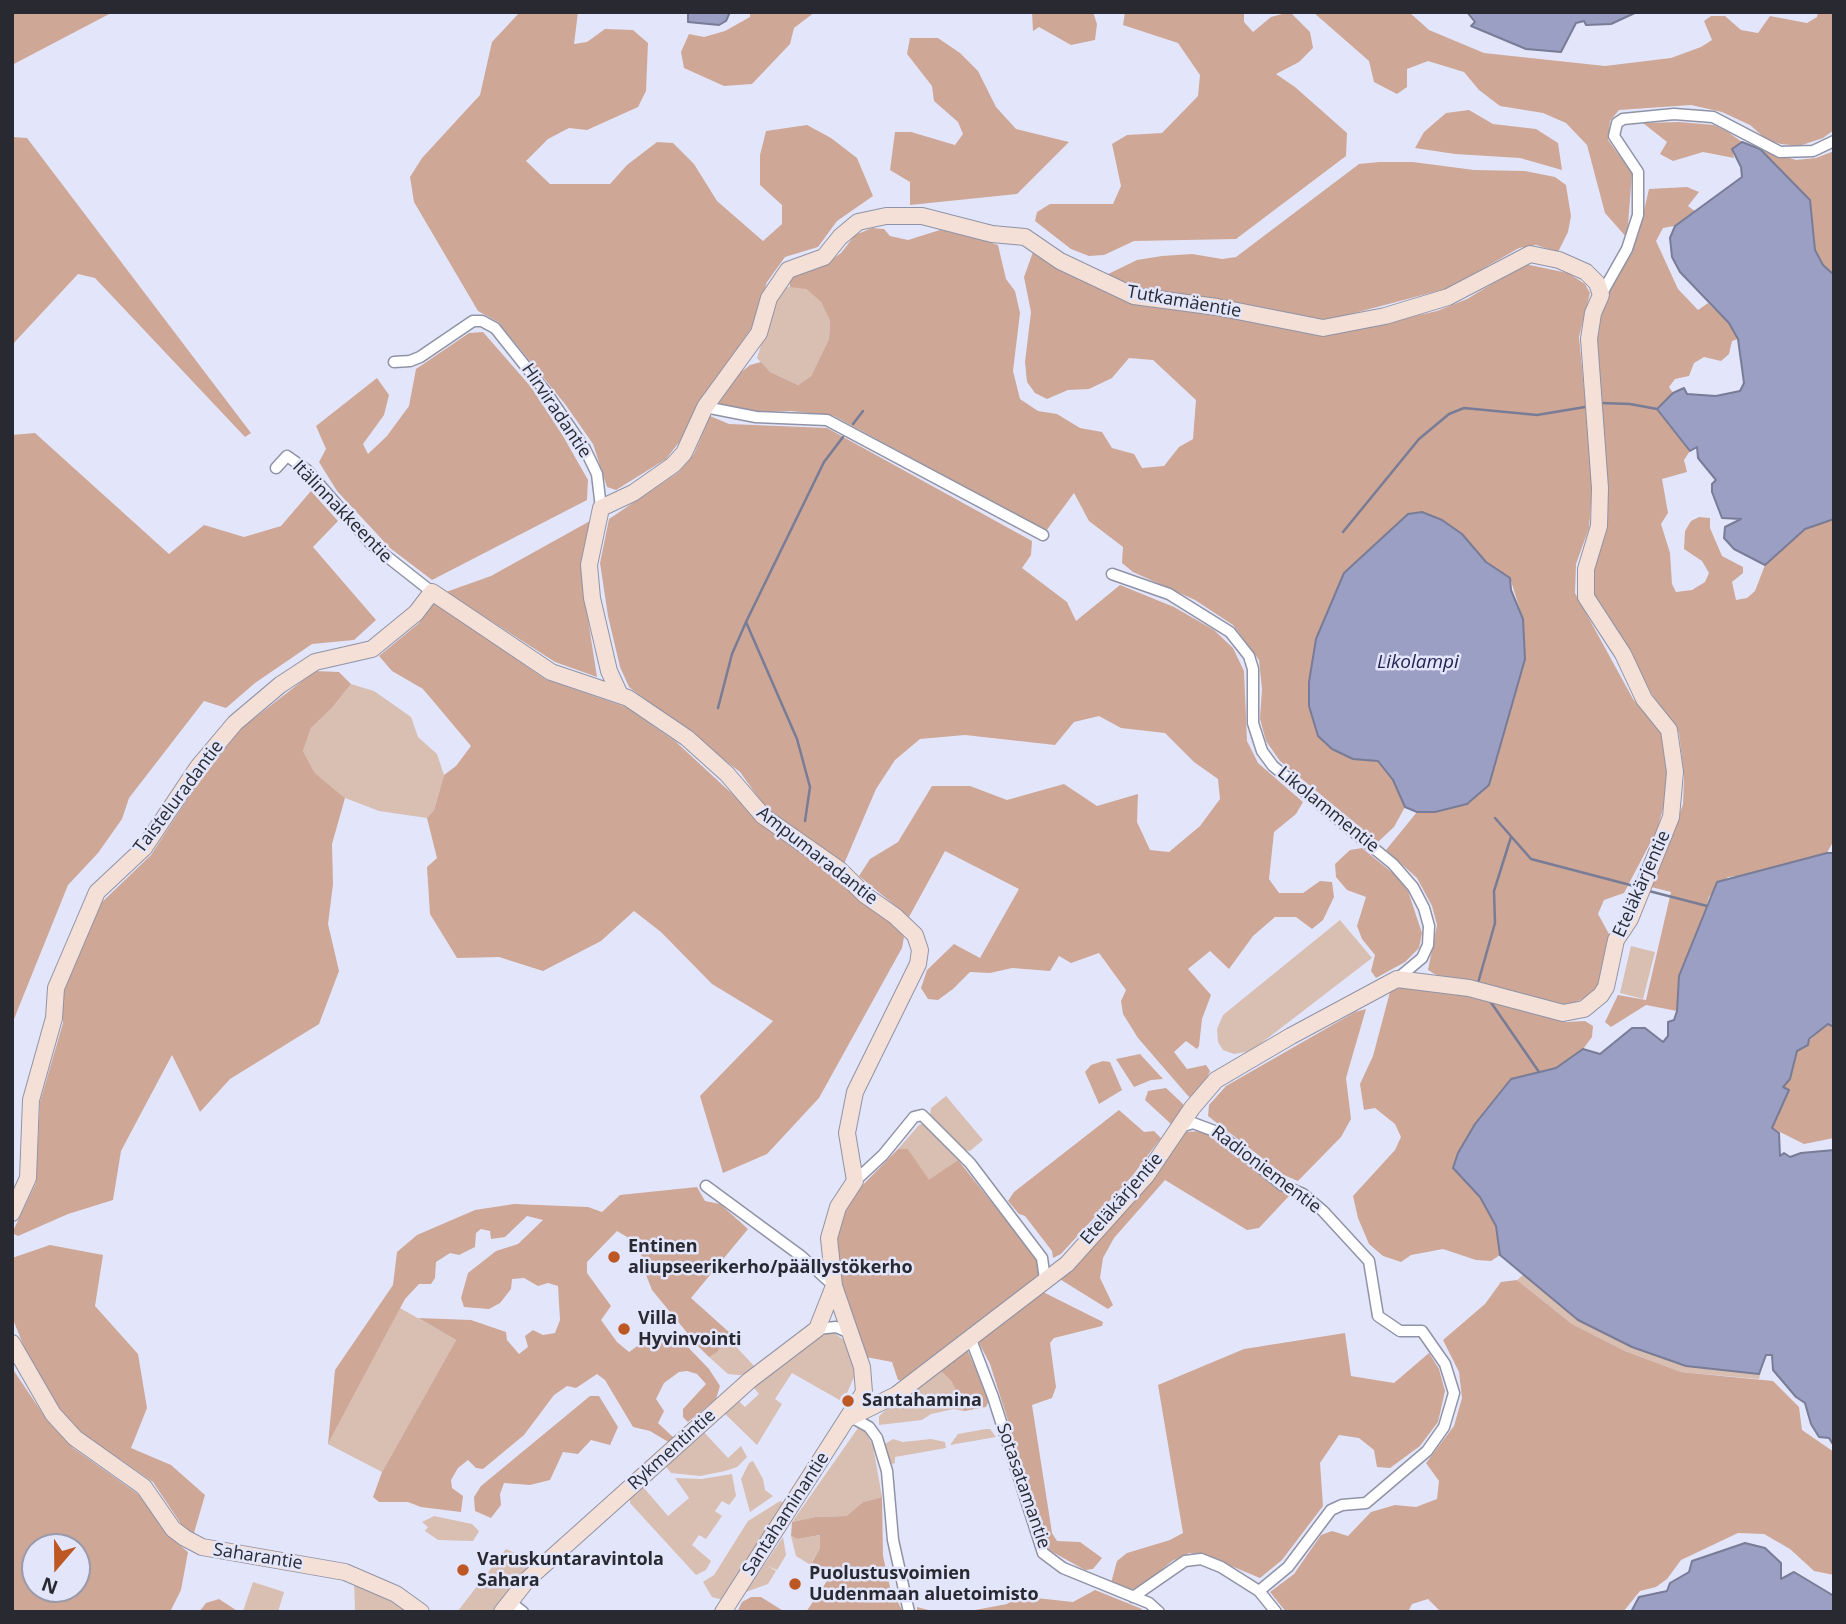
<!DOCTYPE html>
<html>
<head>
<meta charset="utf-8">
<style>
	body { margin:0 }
	#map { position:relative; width:1846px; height:1624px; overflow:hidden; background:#e3e6fb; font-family:"Open Sans",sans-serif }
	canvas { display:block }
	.frame { position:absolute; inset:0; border:14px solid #282931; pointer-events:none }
	.north { position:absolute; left:21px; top:1533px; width:70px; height:70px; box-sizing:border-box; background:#e3e6fb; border:2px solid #989aaa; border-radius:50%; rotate:200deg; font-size:19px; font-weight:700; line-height:28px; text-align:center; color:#282931 }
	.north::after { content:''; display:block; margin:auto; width:24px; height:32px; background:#bd5825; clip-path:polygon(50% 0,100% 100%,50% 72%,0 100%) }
</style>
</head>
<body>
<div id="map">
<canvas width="1846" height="1624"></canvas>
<div class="frame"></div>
<div class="north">N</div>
</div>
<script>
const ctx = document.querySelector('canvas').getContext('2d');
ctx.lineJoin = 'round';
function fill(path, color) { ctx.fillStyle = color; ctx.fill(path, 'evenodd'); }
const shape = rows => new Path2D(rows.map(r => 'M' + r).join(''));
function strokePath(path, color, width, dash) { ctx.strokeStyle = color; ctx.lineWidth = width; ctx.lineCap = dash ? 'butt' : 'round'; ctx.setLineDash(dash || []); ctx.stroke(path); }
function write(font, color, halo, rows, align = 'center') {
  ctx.font = font + ' "Open Sans",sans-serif'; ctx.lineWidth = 5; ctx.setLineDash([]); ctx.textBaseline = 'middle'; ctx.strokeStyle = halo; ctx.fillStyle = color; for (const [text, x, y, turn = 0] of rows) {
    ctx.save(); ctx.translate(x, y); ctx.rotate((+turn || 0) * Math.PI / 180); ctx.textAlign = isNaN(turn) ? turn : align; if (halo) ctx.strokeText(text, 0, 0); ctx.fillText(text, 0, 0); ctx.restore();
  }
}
const green = shape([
	[795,285,806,289,821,302,830,321,829,339,811,376,798,385,770,372,757,358,776,298,786,288],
	[351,684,374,691,411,717,418,737,437,754,444,775,434,810,427,818,379,811,345,798,315,773,303,751,311,728,332,708],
	[1340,920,1372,958,1251,1051,1234,1054,1223,1050,1218,1042,1217,1029,1223,1015],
	[1631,946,1655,952,1643,999,1620,993],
	[946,1096,983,1140,970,1151,963,1150,930,1115,931,1108],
	[920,1124,927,1125,958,1160,929,1181,908,1149,898,1149],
	[1529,1270,1763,1364,1759,1379,1681,1372,1625,1351,1572,1324,1517,1280],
	[400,1308,456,1340,382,1472,328,1444],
	[834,1333,845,1341,855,1375,843,1402,792,1373,775,1399,782,1404,757,1445,722,1411,735,1397,745,1407,759,1394,750,1383,818,1335],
	[728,1338,756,1368,747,1376,728,1374,709,1357],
	[937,1367,952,1382,964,1411,954,1409,931,1414,922,1420,879,1425,879,1416],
	[858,1428,866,1432,873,1446,882,1497,863,1502,848,1516,815,1517,792,1522],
	[986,1429,990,1429,996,1437,950,1445,958,1434],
	[702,1430,728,1458,741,1446,747,1457,737,1467,725,1471,700,1476,671,1473,666,1467,668,1458],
	[893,1439,903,1442,931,1439,945,1442,946,1448,895,1457,895,1463,892,1464,883,1445],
	[753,1461,763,1479,765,1490,773,1496,750,1512,741,1479,749,1463],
	[732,1474,736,1496,729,1505,722,1501,715,1511,722,1516,706,1539,699,1535,692,1545,711,1561,706,1570,696,1575,630,1503,630,1495,640,1487,644,1488,668,1516,689,1498,675,1478,702,1479],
	[780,1501,784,1503,723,1600,712,1597,703,1582,714,1575,748,1521],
	[434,1516,472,1524,479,1531,473,1541,438,1540,425,1531,428,1527,422,1522],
	[821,1535,820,1548,812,1561,817,1569,796,1556,791,1536,798,1539],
	[783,1537,786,1555,777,1570,767,1566,776,1571,768,1584,746,1592],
	[506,1549,519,1555,528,1570,496,1612,457,1612],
	[354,1580,414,1612,355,1612],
	[253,1582,284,1592,278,1612,243,1611]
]);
const forest = shape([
	[12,12,113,12,12,65],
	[520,12,578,12,574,44,587,42,605,29,633,30,648,43,646,91,638,107,587,130,569,128,548,139,526,161,550,184,610,184,627,165,657,142,673,143,694,164,717,201,763,241,782,224,782,205,760,185,760,155,766,131,807,125,831,138,857,158,873,196,837,221,818,247,785,257,767,282,753,326,706,393,684,436,666,459,616,490,607,487,593,444,565,404,498,322,478,311,414,202,410,177,422,158,480,95,492,42],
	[750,12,815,12,794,28,790,44,752,84,724,86,684,68,681,52,689,34,704,37,725,31,750,17],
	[1032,12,1093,12,1097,24,1095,40,1071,45,1039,27,1033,31],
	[1125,12,1244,12,1244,22,1253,32,1271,17,1290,12,1310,32,1313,48,1299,62,1276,74,1295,87,1347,133,1346,156,1236,239,1134,241,1104,255,1089,256,1071,249,1035,221,1037,212,1050,204,1113,204,1121,186,1112,144,1127,135,1162,133,1198,96,1200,75,1178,43,1123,25],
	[1313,12,1409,12,1429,30,1484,53,1605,66,1671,58,1701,47,1712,40,1704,21,1711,16,1725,16,1741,30,1758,33,1770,16,1807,23,1817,17,1818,12,1834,12,1834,130,1823,138,1799,146,1781,144,1767,140,1750,125,1722,112,1691,105,1619,110,1610,121,1608,140,1632,173,1627,238,1605,213,1587,145,1566,123,1543,113,1500,106,1479,90,1464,72,1428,61,1407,69,1407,87,1397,94,1374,82,1369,61],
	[910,38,938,38,960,53,978,71,996,107,1016,129,1069,142,1017,194,910,205,910,182,890,170,895,132,911,132,955,145,963,134,958,122,934,101,932,86,907,54],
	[1469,110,1493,124,1536,129,1558,143,1562,170,1520,158,1455,154,1415,148,1424,132,1446,113],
	[1679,122,1714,125,1728,132,1742,142,1732,149,1734,158,1703,152,1673,161,1660,154,1667,142,1643,123],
	[12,137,27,138,251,433,245,437,95,278,78,274,12,345],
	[1760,149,1796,160,1816,158,1834,151,1834,275,1823,265,1815,250,1810,199],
	[1379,162,1413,162,1474,170,1525,171,1555,177,1566,185,1571,216,1568,232,1558,252,1536,245,1519,248,1449,288,1328,320,1309,320,1205,298,1161,295,1102,277,1137,260,1162,256,1192,254,1222,259,1236,257,1359,164],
	[1687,187,1699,192,1688,206,1696,212,1674,226,1663,228,1656,241,1678,289,1698,310,1708,303,1729,323,1738,339,1732,341,1729,354,1721,361,1704,357,1694,363,1689,376,1675,379,1669,387,1673,393,1657,409,1690,451,1684,460,1687,472,1662,479,1668,513,1661,524,1670,553,1672,584,1676,592,1692,590,1705,582,1709,573,1702,561,1684,549,1685,531,1691,521,1699,517,1710,518,1710,528,1722,556,1743,567,1743,573,1732,582,1736,600,1747,598,1755,591,1765,565,1805,529,1834,519,1834,840,1827,853,1757,874,1728,877,1709,897,1700,930,1679,976,1677,1011,1646,1005,1611,1027,1605,1022,1618,995,1646,1000,1671,892,1647,886,1672,837,1683,804,1684,776,1679,733,1647,687,1593,597,1594,342,1599,311,1638,236,1649,189],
	[872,228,884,229,890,236,908,240,940,230,959,232,998,245,1006,279,1015,291,1020,313,1013,371,1020,399,1038,411,1057,414,1080,428,1102,432,1112,448,1134,454,1142,468,1164,466,1179,447,1193,439,1196,400,1153,360,1129,358,1112,378,1089,389,1068,390,1047,399,1035,393,1027,382,1025,362,1031,312,1024,277,1033,252,1119,296,1152,306,1211,314,1328,335,1437,311,1467,299,1525,264,1568,273,1585,284,1590,293,1579,337,1591,460,1591,503,1589,528,1576,564,1575,593,1633,699,1661,733,1669,766,1665,802,1657,830,1624,893,1604,900,1598,914,1609,934,1602,978,1594,993,1574,1003,1556,1005,1438,976,1428,970,1437,925,1432,906,1417,878,1386,850,1417,812,1435,812,1467,804,1500,742,1525,660,1523,619,1510,578,1486,562,1462,534,1442,520,1422,512,1408,514,1344,573,1316,639,1309,682,1353,759,1378,761,1393,780,1405,807,1394,827,1378,842,1280,761,1266,741,1260,719,1262,689,1259,660,1233,625,1195,600,1133,572,1122,563,1123,547,1089,521,1074,493,1046,531,834,416,791,411,759,412,717,403,735,377,750,365,761,362,770,372,798,385,811,376,829,339,830,321,821,302,806,289,790,287,789,279,797,271,824,265,841,253,855,235],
	[483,332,531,387,563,436,588,480,587,500,432,580,390,548,337,491,319,462,326,449,316,426,377,378,389,395,384,415,363,444,368,454,387,436,409,406,416,369,469,333],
	[710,416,729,424,827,428,1032,541,1031,555,1022,568,1067,602,1076,621,1120,585,1174,607,1214,630,1233,648,1244,671,1247,741,1258,763,1303,802,1296,814,1274,832,1269,879,1279,893,1303,893,1320,881,1332,882,1334,897,1323,920,1312,929,1296,917,1275,917,1253,936,1229,969,1210,951,1188,969,1211,995,1202,1019,1199,1046,1197,1049,1186,1041,1174,1052,1187,1069,1206,1065,1210,1071,1200,1092,1189,1097,1138,1038,1123,1014,1121,1001,1126,990,1099,953,1071,963,1059,956,1050,971,1012,968,990,973,970,972,953,989,938,1000,928,999,921,988,927,970,954,944,980,958,1019,889,945,851,909,917,859,876,870,859,898,842,932,786,970,786,1007,800,1064,784,1097,806,1138,794,1137,822,1150,850,1169,852,1200,826,1220,799,1218,779,1194,762,1165,733,1121,728,1099,716,1074,722,1055,745,965,735,920,739,895,760,876,789,844,864,768,811,740,772,629,687,620,667,608,616,600,563,609,519,679,472,694,454],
	[35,433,169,554,204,525,244,537,281,526,311,491,338,521,313,547,376,620,354,640,312,644,255,683,226,708,204,701,129,798,122,819,98,853,68,885,12,1024,12,435],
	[590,521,583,555,582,581,597,677,555,662,446,592,491,576],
	[434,602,545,679,626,707,675,741,781,839,835,876,890,921,904,937,902,948,819,1098,767,1154,723,1173,700,1096,773,1021,712,984,661,932,634,911,601,941,543,971,499,957,457,958,430,914,427,867,437,858,427,818,434,810,444,775,456,766,471,746,423,689,392,671,379,656,419,623],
	[315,671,339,672,351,684,332,708,311,728,303,751,315,773,345,798,332,844,333,884,328,924,339,971,319,1024,230,1079,200,1112,172,1055,121,1151,113,1200,68,1214,18,1236,12,1233,36,1183,40,1102,63,1023,63,992,101,903,151,855,192,792,238,731],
	[1362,848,1394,874,1408,891,1422,933,1419,948,1405,962,1376,978,1371,971,1375,955,1362,939,1357,926,1366,897,1347,890,1336,877,1335,864,1350,850],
	[1406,985,1470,996,1566,1022,1585,1021,1593,1026,1592,1037,1583,1049,1556,1069,1511,1079,1453,1168,1480,1197,1496,1226,1500,1255,1491,1261,1476,1260,1443,1249,1411,1255,1401,1262,1383,1256,1369,1244,1358,1218,1353,1196,1395,1150,1401,1137,1395,1124,1375,1108,1364,1110,1360,1084,1373,1056,1390,992],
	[1366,1009,1346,1078,1351,1119,1341,1137,1298,1181,1284,1175,1208,1116,1209,1105,1226,1086,1355,1012],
	[1828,1024,1834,1027,1834,1138,1804,1144,1772,1128,1789,1090,1783,1087,1797,1051],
	[1140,1054,1163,1079,1151,1080,1134,1087,1116,1059],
	[1103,1061,1110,1062,1122,1090,1099,1104,1085,1072,1091,1065],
	[1166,1088,1183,1104,1184,1110,1172,1125,1145,1100,1148,1091],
	[1119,1110,1144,1132,1154,1131,1161,1138,1133,1175,1061,1254,1053,1258,1052,1251,1025,1216,1019,1214,1008,1201,1014,1192],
	[1203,1131,1289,1196,1259,1228,1247,1230,1165,1180,1114,1238,1103,1258,1100,1278,1113,1305,1108,1309,1058,1278,1184,1132],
	[898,1149,908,1149,929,1180,958,1160,1036,1258,1040,1274,1036,1280,901,1380,898,1380,892,1362,866,1357,845,1302,834,1243,839,1219,851,1197],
	[697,1187,705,1201,720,1204,748,1229,691,1298,730,1333,717,1352,709,1357,698,1346,652,1290,644,1270,641,1254,627,1237,617,1231,587,1262,587,1273,611,1306,601,1320,617,1342,629,1352,643,1342,657,1340,684,1343,709,1369,720,1386,716,1399,688,1422,683,1417,683,1409,706,1384,697,1374,687,1371,679,1372,664,1383,656,1399,664,1411,658,1423,674,1438,670,1443,650,1431,633,1427,605,1380,597,1374,576,1388,567,1386,554,1395,524,1435,483,1469,476,1468,468,1460,458,1468,451,1480,452,1488,463,1496,461,1512,421,1507,408,1502,379,1502,373,1497,382,1472,456,1340,418,1318,471,1320,506,1332,507,1340,519,1354,528,1347,525,1336,533,1330,543,1335,555,1333,560,1320,558,1286,548,1283,538,1286,524,1278,512,1279,511,1289,500,1303,489,1309,464,1307,461,1298,468,1273,496,1251,518,1244,543,1220,527,1216,505,1237,491,1239,490,1231,481,1229,476,1233,475,1247,459,1255,450,1253,436,1262,435,1278,431,1284,419,1284,405,1299,328,1444,335,1370,393,1285,397,1252,417,1235,475,1210,514,1204,588,1207,602,1212,620,1195],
	[50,1245,103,1255,95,1306,138,1354,147,1408,131,1448,171,1465,205,1495,194,1533,183,1527,153,1482,80,1432,59,1408,28,1357,12,1317,12,1258],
	[1517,1280,1572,1324,1625,1351,1681,1372,1773,1381,1799,1407,1802,1430,1834,1452,1834,1575,1814,1571,1790,1549,1764,1534,1738,1533,1681,1560,1667,1579,1656,1587,1640,1591,1623,1612,1441,1612,1428,1599,1412,1604,1408,1612,1286,1612,1270,1592,1294,1574,1321,1535,1332,1531,1348,1536,1371,1512,1395,1505,1416,1507,1437,1499,1439,1481,1426,1463,1454,1426,1462,1398,1459,1372,1443,1340,1485,1304,1501,1282],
	[1039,1290,1103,1322,1102,1326,1054,1338,1050,1343,1056,1387,1052,1398,1032,1405,1052,1533,1057,1541,1080,1542,1102,1558,1093,1569,1085,1570,1049,1550,990,1364,977,1339],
	[1345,1333,1351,1376,1394,1383,1429,1353,1439,1369,1445,1391,1438,1422,1420,1446,1390,1468,1377,1467,1374,1450,1359,1438,1339,1435,1320,1463,1323,1506,1282,1560,1260,1578,1205,1555,1189,1553,1172,1561,1141,1587,1129,1590,1111,1583,1117,1561,1127,1553,1170,1540,1183,1533,1158,1385,1244,1349],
	[967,1349,989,1400,986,1407,964,1411,952,1382,937,1367],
	[12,1368,47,1420,73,1448,138,1494,170,1537,188,1552,181,1590,170,1612,12,1612],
	[35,1547,77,1547,77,1589,35,1589],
	[590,1396,599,1396,618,1427,610,1445,591,1440,578,1454,563,1452,550,1480,530,1485,504,1483,500,1494,501,1505,491,1518,475,1511,474,1497,481,1486],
	[882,1497,883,1556,890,1587,903,1612,806,1612,829,1578,812,1562,820,1548,820,1535,798,1539,791,1536,792,1522,815,1517,847,1516,863,1502],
	[1095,1590,1142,1609,1141,1612,917,1612,917,1607,932,1611,975,1610,1007,1604,1018,1596,1073,1602],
	[751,1597,761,1597,785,1612,737,1612,742,1602],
	[219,1599,239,1612,199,1612,206,1603]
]);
const water = shape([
	[688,12,730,12,726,21,719,25,688,22,688,12],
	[1467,12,1637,12,1611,24,1586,25,1584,21,1576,23,1561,52,1526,49,1471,26,1475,22,1467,12],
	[1742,142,1760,149,1810,200,1815,250,1823,265,1834,275,1834,519,1805,529,1765,565,1734,549,1724,538,1725,527,1741,519,1722,518,1712,492,1712,484,1716,480,1698,458,1697,447,1690,451,1657,409,1673,393,1684,388,1687,394,1716,396,1740,391,1744,383,1738,339,1729,323,1680,272,1672,257,1670,238,1675,226,1742,177,1741,167,1732,149,1742,142],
	[1422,512,1442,520,1462,534,1486,562,1510,578,1511,590,1523,619,1525,659,1489,785,1467,804,1435,812,1417,812,1405,807,1393,780,1378,761,1353,759,1332,749,1318,736,1309,706,1309,682,1316,639,1344,573,1408,514,1422,512],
	[1827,853,1834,853,1834,1027,1828,1024,1809,1039,1808,1045,1797,1051,1790,1079,1783,1087,1789,1090,1772,1128,1779,1133,1780,1156,1784,1153,1790,1157,1801,1153,1834,1150,1834,1446,1829,1438,1819,1437,1811,1424,1805,1403,1796,1397,1773,1370,1772,1355,1766,1355,1759,1374,1686,1366,1632,1347,1578,1320,1500,1255,1496,1226,1480,1197,1453,1168,1458,1153,1475,1124,1511,1079,1556,1068,1583,1049,1600,1054,1632,1028,1645,1028,1663,1042,1668,1036,1668,1022,1674,1020,1677,1011,1679,976,1717,882,1827,853],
	[1745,1543,1765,1548,1781,1563,1781,1579,1794,1572,1834,1596,1834,1612,1631,1612,1639,1597,1667,1591,1670,1583,1689,1572,1692,1561,1745,1543]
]);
const stream = shape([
	[1601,403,1630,404,1657,409],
	[853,424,863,411],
	[1343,532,1419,439,1449,414,1464,408,1537,415,1585,407],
	[746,622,797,739,810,787,805,821],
	[718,708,732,654,746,622,824,462,843,437],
	[1495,818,1531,859,1634,886],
	[1649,891,1707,906],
	[1478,983,1495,923,1494,891,1511,837],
	[1490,1001,1539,1072]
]);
const street = shape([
	[1601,295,1627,249,1638,215,1638,172,1614,136,1617,123,1623,119,1674,114,1713,117,1780,152,1813,151,1834,141],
	[394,362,410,361,420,357,473,321,482,321,495,328,546,392,585,449,597,474,601,508],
	[705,407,756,417,827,420,1043,535],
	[276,468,287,456,307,470,371,544,432,592],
	[1112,574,1169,594,1230,632,1249,656,1253,669,1253,723,1262,751,1273,766,1393,864,1413,887,1424,908,1429,926,1428,945,1422,958,1397,979],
	[1180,1127,1193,1123,1217,1132,1282,1185,1303,1194,1323,1211,1369,1261,1378,1316,1400,1331,1422,1331,1445,1364,1454,1393,1444,1427,1427,1451,1366,1503,1342,1505,1331,1510,1288,1567,1259,1591],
	[855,1181,883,1155,914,1117,922,1115,970,1163,1042,1258,1045,1279],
	[706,1186,801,1256,834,1286],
	[817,1329,836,1327,850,1333],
	[970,1337,993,1397,1043,1553,1063,1568,1149,1603,1159,1612],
	[851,1417,869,1427,877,1438,887,1471,893,1540,909,1612],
	[1133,1597,1185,1561,1201,1559,1221,1567,1259,1591,1276,1612],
	[510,1602,523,1612]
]);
const secondary = shape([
	[620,695,609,671,592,598,589,565,601,508,633,493,673,465,684,453,705,407,759,333,769,298,788,270,824,257,840,237,858,222,886,216,922,216,992,234,1025,237,1060,261,1134,296,1217,307,1323,328,1385,316,1448,297,1530,254,1559,260,1586,272,1597,283,1601,295,1593,313,1589,339,1600,488,1599,526,1586,569,1586,597,1623,654,1644,699,1669,730,1675,772,1671,817,1630,919,1616,940,1606,987,1601,995,1584,1009,1563,1013,1469,988,1397,979,1291,1036,1216,1080,1192,1108,1146,1176,1067,1264,896,1395,851,1417],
	[12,1213,28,1178,31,1100,54,1018,56,988,97,892,144,848,198,767,235,723,280,685,315,662,372,649,416,613,432,592,551,672,628,698,687,738,727,774,763,816,840,870,865,895,895,916,915,935,920,950,918,964,855,1092,847,1133,855,1181,838,1207,829,1238,834,1286,862,1367,864,1392,723,1612],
	[12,1343,53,1414,75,1438,144,1487,173,1529,185,1538,202,1547,345,1572,396,1594,421,1612],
	[502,1612,528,1579,750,1380,817,1329,834,1286]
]);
const markers = [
	[614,1257,7,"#bd5825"],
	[624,1329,7,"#bd5825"],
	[848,1401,7,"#bd5825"],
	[463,1570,7,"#bd5825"],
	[795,1584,7,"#bd5825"]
];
const streetNames = [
	["Tutkamäentie",1184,302,10],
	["Hirviradantie",556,411,56],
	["Itälinnakkeentie",342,512,46],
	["Taisteluradantie",179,797,-53],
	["Likolammentie",1328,810,39],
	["Ampumaradantie",817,856,38],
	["Eteläkärjentie",1642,884,-66],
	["Radioniementie",1266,1170,37],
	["Eteläkärjentie",1122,1199,-49],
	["Rykmentintie",672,1450,-42],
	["Sotasatamantie",1023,1486,71],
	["Santahaminantie",786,1514,-57],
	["Saharantie",258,1557,9]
];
const poiNames = [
	["Entinen",628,1247],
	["aliupseerikerho/päällystökerho",628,1268],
	["Villa",638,1319],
	["Hyvinvointi",638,1340],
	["Santahamina",862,1401],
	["Varuskuntaravintola",477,1560],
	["Sahara",477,1581],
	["Puolustusvoimien",809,1574],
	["Uudenmaan aluetoimisto",809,1595]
];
const waterNames = [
	["Likolampi",1418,663]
];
fill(green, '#d9beb2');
fill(forest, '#cea796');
fill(water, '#9b9fc3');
strokePath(water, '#787c97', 2);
strokePath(stream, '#787c97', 2.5);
strokePath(street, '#9093a6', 13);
strokePath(secondary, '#9093a6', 18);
strokePath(street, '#fff', 10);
strokePath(secondary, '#f4e0d7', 16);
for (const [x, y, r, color] of markers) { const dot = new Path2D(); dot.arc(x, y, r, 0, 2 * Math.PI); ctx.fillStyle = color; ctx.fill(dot); strokePath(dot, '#e3e6fb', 2.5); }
write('18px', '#282931', '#e3e6fb', streetNames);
write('bold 18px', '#282931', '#e3e6fb', poiNames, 'left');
write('italic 19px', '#232452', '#e3e6fb', waterNames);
</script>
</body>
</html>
